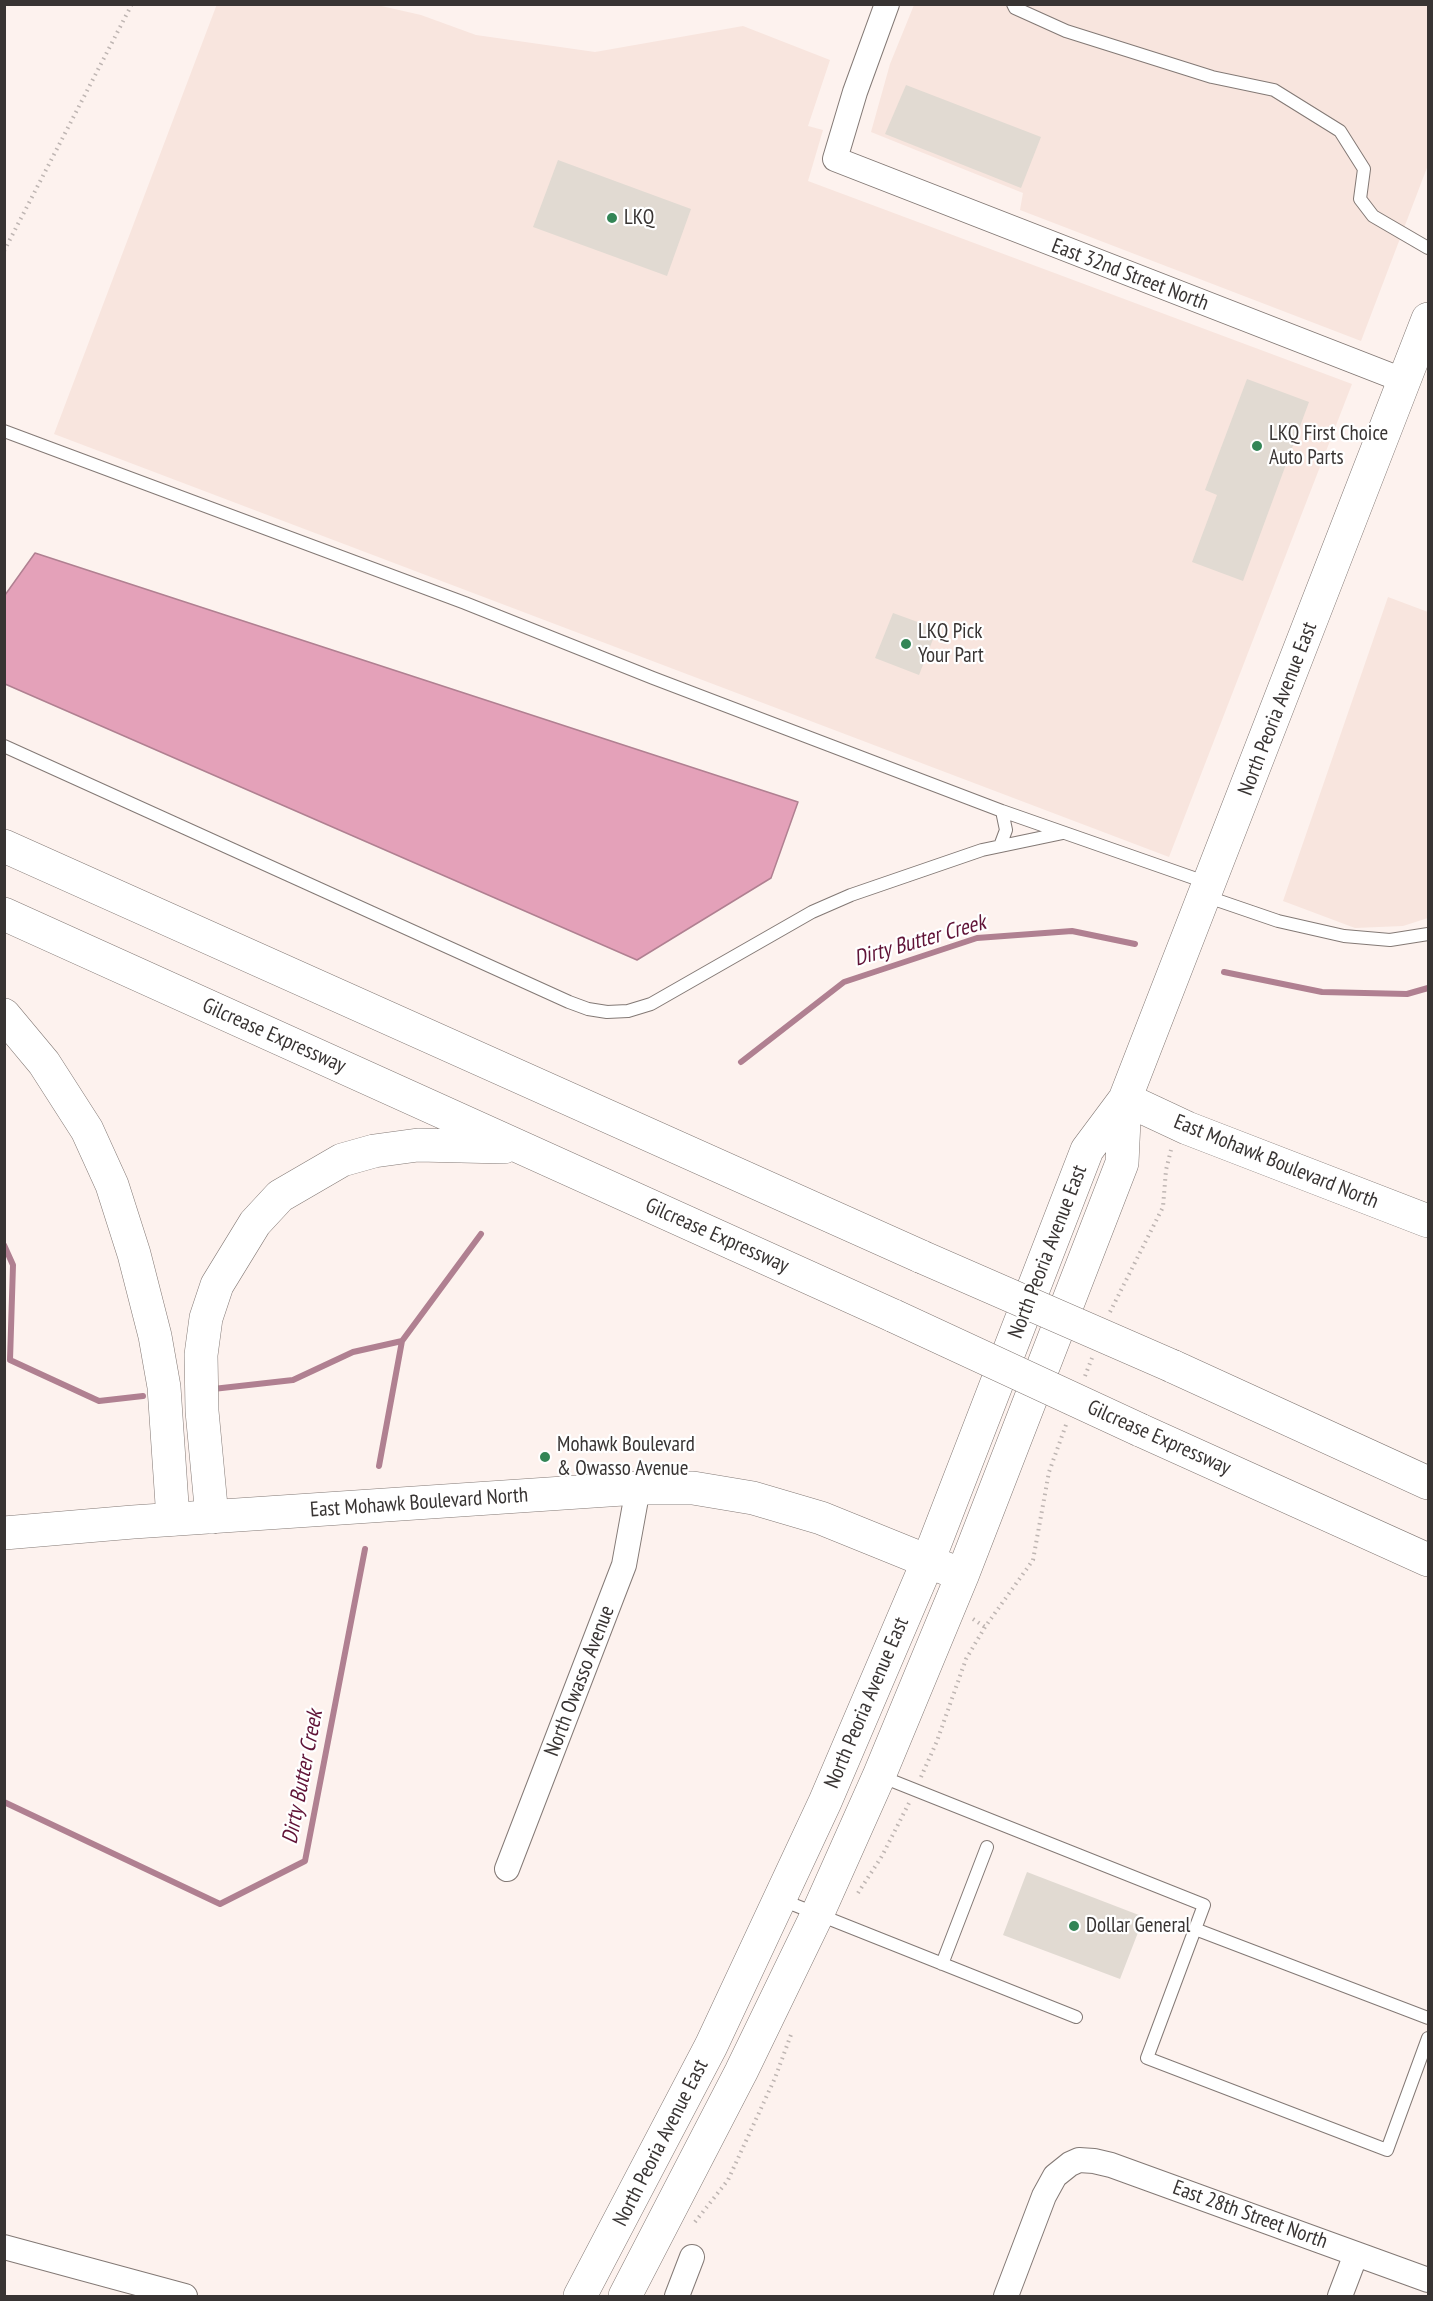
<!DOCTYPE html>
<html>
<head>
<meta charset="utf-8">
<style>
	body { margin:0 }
	#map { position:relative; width:1433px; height:2301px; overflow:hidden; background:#fdf2ee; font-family:"PT Sans Narrow",sans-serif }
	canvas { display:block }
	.frame { position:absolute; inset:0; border:6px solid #383433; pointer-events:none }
</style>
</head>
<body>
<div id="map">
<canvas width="1433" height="2301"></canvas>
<div class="frame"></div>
</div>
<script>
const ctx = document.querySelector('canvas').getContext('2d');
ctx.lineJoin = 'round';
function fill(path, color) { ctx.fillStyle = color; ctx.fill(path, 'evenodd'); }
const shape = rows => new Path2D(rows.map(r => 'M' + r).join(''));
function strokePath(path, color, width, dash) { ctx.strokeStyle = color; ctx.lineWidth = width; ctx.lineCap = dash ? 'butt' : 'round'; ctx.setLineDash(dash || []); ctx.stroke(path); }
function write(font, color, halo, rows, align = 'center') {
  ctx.font = font + ' "PT Sans Narrow",sans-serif'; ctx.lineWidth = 4.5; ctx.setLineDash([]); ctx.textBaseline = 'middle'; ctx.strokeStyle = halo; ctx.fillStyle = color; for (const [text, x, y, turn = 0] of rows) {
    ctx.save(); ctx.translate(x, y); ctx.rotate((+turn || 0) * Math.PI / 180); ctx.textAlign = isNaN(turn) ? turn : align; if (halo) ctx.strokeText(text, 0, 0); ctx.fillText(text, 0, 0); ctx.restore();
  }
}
const built = shape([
	[217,4,377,5,421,15,476,35,595,52,743,26,830,60,808,126,823,130,808,181,1352,384,1169,857,54,434],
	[914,5,1428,5,1428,165,1361,341,1020,210,1023,193,871,132,890,64],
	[1388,597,1428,612,1428,918,1403,926,1355,928,1283,901]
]);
const water = shape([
	[35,553,798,802,771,878,637,960,5,684,5,595,35,553]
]);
const stream = shape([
	[1224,972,1322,992,1407,994,1428,988],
	[741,1062,844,982,977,938,1072,931,1135,944],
	[4,1245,13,1265,10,1360,99,1401,143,1396],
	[213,1389,293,1380,353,1352,402,1341],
	[379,1466,402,1341,481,1234],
	[4,1802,220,1904,305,1861,365,1549]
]);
const building = shape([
	[906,85,1041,137,1021,188,885,134],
	[558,160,691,209,667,276,533,227],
	[1247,379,1309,402,1243,581,1192,562,1217,495,1205,490],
	[893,613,937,629,919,675,875,658],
	[1027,1872,1144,1917,1120,1979,1003,1935]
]);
const path = shape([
	[4,251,132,4],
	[1110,1312,1163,1207,1166,1170,1171,1150],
	[1085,1376,1092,1358],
	[973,1619,985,1627],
	[921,1777,937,1741,966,1659,985,1627,1033,1560,1049,1472,1067,1422],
	[858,1893,882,1856,909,1803],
	[695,2222,728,2180,775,2078,792,2032]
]);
const lane = shape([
	[1013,4,1015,8,1066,31,1212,77,1274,90,1340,131,1364,169,1360,199,1373,216,1428,248],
	[4,431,465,603,653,678,1002,811,1208,883],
	[4,746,569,1002,588,1009,607,1012,628,1011,651,1004,812,912,851,895,982,850,1063,833],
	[1000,846,1006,830,1002,811],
	[1205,896,1278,921,1344,936,1390,940,1428,934],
	[880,1776,1204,1905,1147,2058,1387,2150,1428,2038],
	[782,1900,1076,2017],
	[1195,1929,1428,2018],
	[942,1964,987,1847]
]);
const street = shape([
	[887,4,855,92,835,159,1405,381],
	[507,1869,624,1565,638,1488],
	[4,2247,185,2296],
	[677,2296,692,2257],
	[1006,2296,1044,2196,1055,2176,1070,2164,1079,2160,1094,2161,1111,2165,1428,2280],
	[1340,2296,1356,2254]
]);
const secondary = shape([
	[1125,1099,1187,1128,1428,1221],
	[4,1533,133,1522,638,1488,693,1488,753,1498,821,1518,947,1569],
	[580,2296,711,2046,825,1802,928,1561,1087,1150,1125,1099,1428,319],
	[625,2296,741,2072,817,1915,879,1776,962,1576,1122,1163,1125,1099]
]);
const highway = shape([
	[4,846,922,1257],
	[4,914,894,1316],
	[4,1015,44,1063,87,1130,112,1185,134,1254,155,1336,164,1387,173,1519],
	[1172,1366,1428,1483],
	[1140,1430,1428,1560],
	[212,1517,202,1411,201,1355,206,1318,217,1285,255,1223,280,1196,342,1160,374,1151,418,1145,504,1147]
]);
const highwayBridge = shape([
	[922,1257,1172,1366],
	[894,1316,1140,1430]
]);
const markers = [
	[612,218,6,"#338556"],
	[1257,446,6,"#338556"],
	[906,644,6,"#338556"],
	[545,1457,6,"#338556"],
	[1074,1926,6,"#338556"]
];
const poiNames = [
	["LKQ",624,218],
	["LKQ First Choice",1269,434],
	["Auto Parts",1269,458],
	["LKQ Pick",918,632],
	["Your Part",918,656],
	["Mohawk Boulevard",557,1445],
	["& Owasso Avenue",557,1469],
	["Dollar General",1086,1926]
];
const streetNames = [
	["East 32nd Street North",1130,275,21],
	["North Peoria Avenue East",1278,709,-69],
	["Gilcrease Expressway",274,1036,24],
	["East Mohawk Boulevard North",1276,1162,22],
	["Gilcrease Expressway",717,1236,24],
	["North Peoria Avenue East",1048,1252,-69],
	["Gilcrease Expressway",1159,1438,24],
	["East Mohawk Boulevard North",419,1503,-4],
	["North Owasso Avenue",580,1681,-69],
	["North Peoria Avenue East",867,1703,-67],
	["North Peoria Avenue East",661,2143,-63],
	["East 28th Street North",1250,2215,20]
];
const waterNames = [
	["Dirty Butter Creek",920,941,-16],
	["Dirty Butter Creek",303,1777,-79]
];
fill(built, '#f8e5de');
fill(water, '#e4a1b9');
strokePath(water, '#b08091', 1.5);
strokePath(stream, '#b08091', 6);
fill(building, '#e1dad2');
strokePath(lane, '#837975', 14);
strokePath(street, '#837975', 26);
strokePath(secondary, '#837975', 34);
strokePath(highway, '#837975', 34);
strokePath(path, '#beb5b2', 4, [1.5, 4.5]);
strokePath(lane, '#fff', 12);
strokePath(street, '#fff', 24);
strokePath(secondary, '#fff', 33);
strokePath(highway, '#fff', 33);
strokePath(highwayBridge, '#837975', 34, []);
strokePath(highwayBridge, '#fff', 33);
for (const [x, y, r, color] of markers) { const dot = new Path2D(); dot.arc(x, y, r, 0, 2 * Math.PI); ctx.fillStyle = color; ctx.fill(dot); strokePath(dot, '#fff', 2); }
write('21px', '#383433', '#fff', poiNames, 'left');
write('21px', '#383433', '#fff', streetNames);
write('italic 22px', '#601337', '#fff', waterNames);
</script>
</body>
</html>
